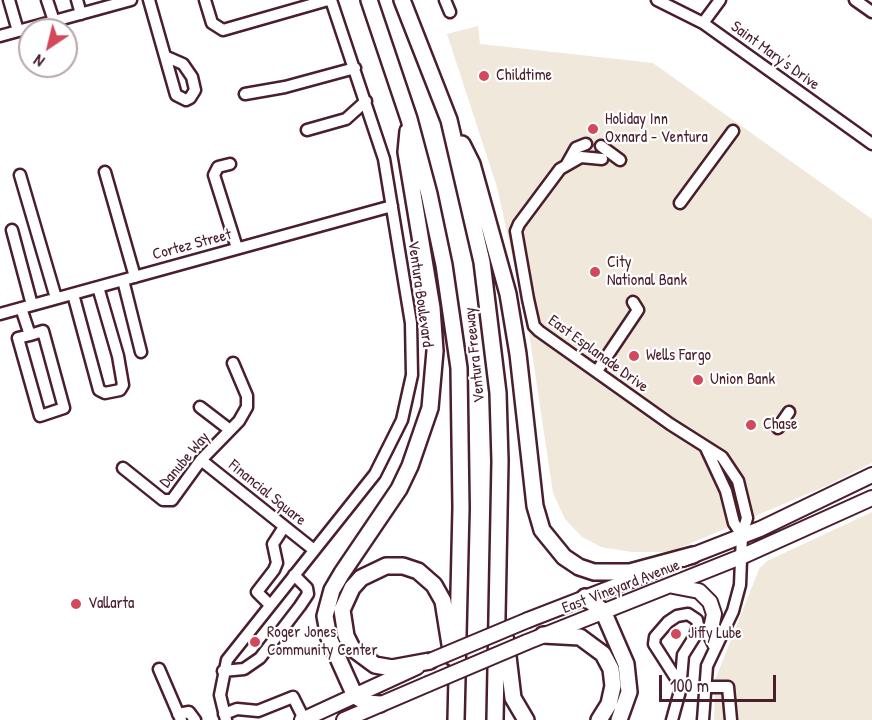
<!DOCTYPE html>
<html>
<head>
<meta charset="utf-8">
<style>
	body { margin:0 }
	#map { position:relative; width:872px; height:720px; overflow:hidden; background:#fff; font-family:"Patrick Hand",sans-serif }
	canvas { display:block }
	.north { position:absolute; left:18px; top:18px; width:60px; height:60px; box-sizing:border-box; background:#fff; border:2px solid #b7a5aa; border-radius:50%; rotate:215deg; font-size:16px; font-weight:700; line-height:24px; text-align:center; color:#4a1f2b }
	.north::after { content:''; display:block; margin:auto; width:21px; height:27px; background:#d1495b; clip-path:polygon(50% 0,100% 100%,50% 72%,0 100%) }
	.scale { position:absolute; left:659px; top:675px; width:117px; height:27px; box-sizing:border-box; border:3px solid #4a1f2b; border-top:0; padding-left:8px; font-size:18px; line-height:21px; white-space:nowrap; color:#4a1f2b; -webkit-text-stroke:4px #fff; paint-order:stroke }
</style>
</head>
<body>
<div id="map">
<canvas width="872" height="720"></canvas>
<div class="north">N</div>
<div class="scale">100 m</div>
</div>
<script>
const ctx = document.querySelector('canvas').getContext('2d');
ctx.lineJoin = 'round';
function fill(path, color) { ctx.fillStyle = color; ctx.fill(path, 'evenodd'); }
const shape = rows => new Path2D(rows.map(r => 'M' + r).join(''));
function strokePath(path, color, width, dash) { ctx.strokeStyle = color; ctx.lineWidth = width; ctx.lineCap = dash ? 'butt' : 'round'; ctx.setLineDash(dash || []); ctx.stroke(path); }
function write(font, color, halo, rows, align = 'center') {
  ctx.font = font + ' "Patrick Hand",sans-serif'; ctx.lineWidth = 4.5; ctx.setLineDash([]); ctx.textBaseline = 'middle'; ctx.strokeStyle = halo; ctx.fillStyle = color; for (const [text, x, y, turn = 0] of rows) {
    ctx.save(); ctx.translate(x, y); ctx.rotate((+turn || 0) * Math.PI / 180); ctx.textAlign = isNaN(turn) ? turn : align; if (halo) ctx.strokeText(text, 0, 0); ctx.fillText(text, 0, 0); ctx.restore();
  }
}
const built = shape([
	[478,26,480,44,653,63,872,219,872,463,826,486,670,552,631,552,601,547,582,537,565,519,553,493,529,333,497,187,447,34],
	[872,512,872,720,714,720,715,680,759,569,767,561]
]);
const minor = shape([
	[9,0,18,31],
	[47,0,54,21],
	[77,0,81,14],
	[149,0,176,95,186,100,190,98,195,90,192,77,183,64,167,57],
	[205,0,212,23,223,30,328,0],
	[445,0,450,12],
	[657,0,703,23,872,144],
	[855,0,872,12],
	[703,23,720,0],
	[0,36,131,0],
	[245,94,285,87,355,68],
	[307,130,346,119,366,101],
	[601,146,620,160],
	[602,159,581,157,560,169,519,224,516,231,528,299,534,326,539,331,670,424,722,457,738,481,747,518,742,535,740,585,733,611,707,666,703,720],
	[230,164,218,167,214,175,237,248],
	[567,164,576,148,586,144],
	[105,172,135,277],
	[20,175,56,298],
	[680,203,733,131],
	[12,230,32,305],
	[123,280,141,352],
	[73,294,99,390,105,393,120,390,123,385,118,356,98,287],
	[21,308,30,335,43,331,64,408,40,416,18,338,30,335],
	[0,314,392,206],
	[597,371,638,310,633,302],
	[200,407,230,430],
	[778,428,789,412],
	[706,448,726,491,734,523,742,535],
	[201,460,314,550],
	[123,468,163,500,172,500,201,460,239,421,247,407,247,396,233,363],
	[270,605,257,592,274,570,277,563,273,544,284,527],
	[159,669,181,720],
	[223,671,244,669,260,658,300,606,308,594,307,588,294,575],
	[704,687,728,687,731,720],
	[178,714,189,712,195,720],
	[224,714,237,709,258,711,293,697,304,719],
	[226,720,220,695,227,660,375,474,402,420,412,375,411,323,384,159,331,0],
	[672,720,680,691,683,655,695,636,698,625,697,620,688,614,677,616,668,622,655,637,654,644,679,683]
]);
const major = shape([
	[683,559,760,529,872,475],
	[673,586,699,591,710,602,714,614,710,634,715,644],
	[528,620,657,570],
	[527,642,743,556,872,498],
	[302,720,417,667],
	[344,720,428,684]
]);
const highway = shape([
	[369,0,409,119,429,194,444,265,459,368,461,508,456,720],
	[402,0,449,120,482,262,498,393,500,461,495,720],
	[462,144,472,164,508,294,518,354,535,506,542,530,564,557,579,567,594,572,630,572,693,555],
	[585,597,603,611,626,664,629,692,619,720],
	[543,635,580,637,603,654,611,669,613,686,609,704,599,720],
	[506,640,513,698,526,720],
	[430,661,392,668,375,665,352,648,346,636,342,610,352,588,361,578,386,566,403,566,418,571,434,585,443,601,452,657],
	[380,704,367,703,355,696,329,638,325,616,332,590,342,573,399,489,410,466,430,408,435,351,432,308,406,152,408,131]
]);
const majorBridge = shape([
	[430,661,528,620],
	[428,684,527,642]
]);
const markers = [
	[484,76,6,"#d1495b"],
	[593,129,6,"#d1495b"],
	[595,272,6,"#d1495b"],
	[634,356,6,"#d1495b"],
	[698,380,6,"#d1495b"],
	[751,425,6,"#d1495b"],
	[76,604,6,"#d1495b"],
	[676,634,6,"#d1495b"],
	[255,642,6,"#d1495b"]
];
const streetNames = [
	["Saint Mary's Drive",775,56,36],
	["Cortez Street",192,245,-15],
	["Ventura Boulevard",420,294,82],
	["East Esplanade Drive",598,354,36],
	["Ventura Freeway",475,355,-96],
	["Danube Way",185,460,-50],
	["Financial Square",267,493,39],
	["East Vineyard Avenue",621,587,-21]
];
const poiNames = [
	["Childtime",496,76],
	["Holiday Inn",605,120],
	["Oxnard - Ventura",605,138],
	["City",607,263],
	["National Bank",607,281],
	["Wells Fargo",646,356],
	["Union Bank",710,380],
	["Chase",763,425],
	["Vallarta",88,604],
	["Roger Jones",267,633],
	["Community Center",267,651],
	["Jiffy Lube",688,634]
];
fill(built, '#f0e8da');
strokePath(minor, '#4a1f2b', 15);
strokePath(major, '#4a1f2b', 18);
strokePath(highway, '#4a1f2b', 20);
strokePath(minor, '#fff', 10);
strokePath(major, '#fff', 14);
strokePath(highway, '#fff', 15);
strokePath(majorBridge, '#4a1f2b', 18, []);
strokePath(majorBridge, '#fff', 14);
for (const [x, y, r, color] of markers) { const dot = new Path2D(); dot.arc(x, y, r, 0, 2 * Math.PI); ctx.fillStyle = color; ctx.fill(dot); strokePath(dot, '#fff', 2); }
write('16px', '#4a1f2b', '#fff', streetNames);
write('16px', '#4a1f2b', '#fff', poiNames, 'left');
</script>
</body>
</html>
